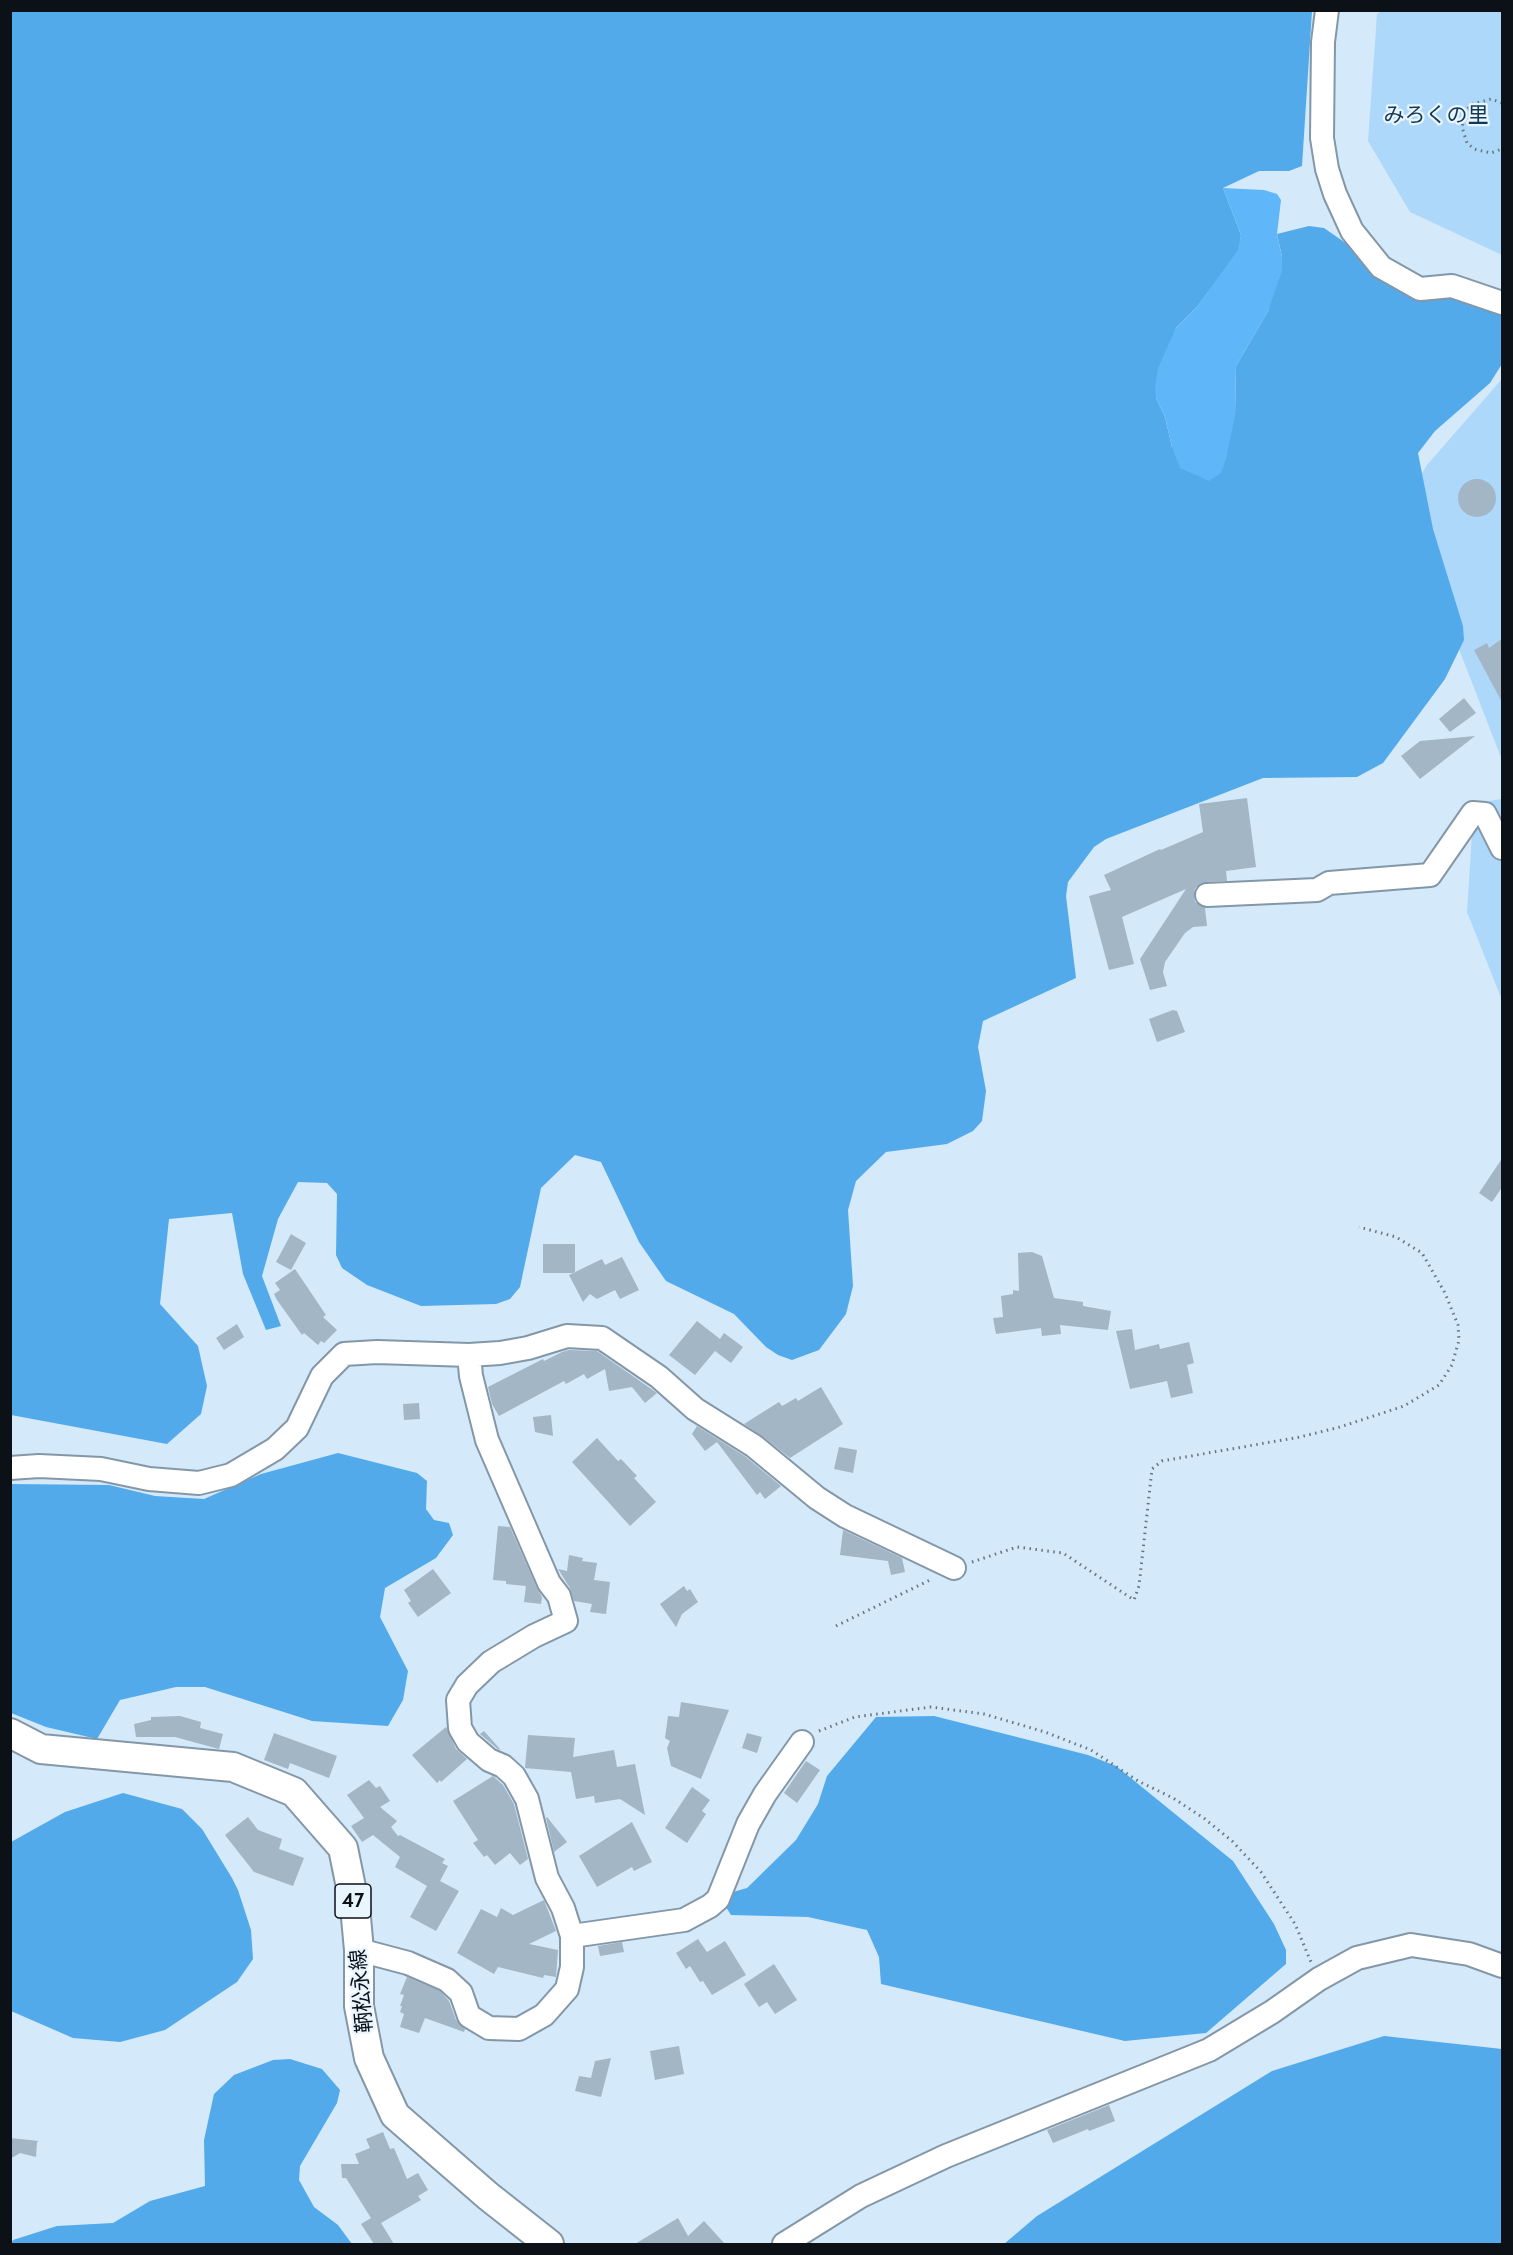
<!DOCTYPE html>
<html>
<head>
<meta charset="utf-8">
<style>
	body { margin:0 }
	#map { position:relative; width:1513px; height:2255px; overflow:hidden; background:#d4e9fa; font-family:Cabin,sans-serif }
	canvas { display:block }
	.frame { position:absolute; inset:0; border:12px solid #0b1117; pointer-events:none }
</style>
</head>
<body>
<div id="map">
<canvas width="1513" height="2255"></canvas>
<div class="frame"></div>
</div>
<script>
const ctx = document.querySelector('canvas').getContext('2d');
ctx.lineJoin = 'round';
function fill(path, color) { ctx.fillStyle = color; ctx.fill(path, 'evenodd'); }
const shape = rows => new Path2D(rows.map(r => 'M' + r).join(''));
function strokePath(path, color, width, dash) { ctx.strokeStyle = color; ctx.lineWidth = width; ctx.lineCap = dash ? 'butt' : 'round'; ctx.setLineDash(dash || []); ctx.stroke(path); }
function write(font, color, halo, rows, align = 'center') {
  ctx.font = font + ' Cabin,"Noto Sans JP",sans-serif'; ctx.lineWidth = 4.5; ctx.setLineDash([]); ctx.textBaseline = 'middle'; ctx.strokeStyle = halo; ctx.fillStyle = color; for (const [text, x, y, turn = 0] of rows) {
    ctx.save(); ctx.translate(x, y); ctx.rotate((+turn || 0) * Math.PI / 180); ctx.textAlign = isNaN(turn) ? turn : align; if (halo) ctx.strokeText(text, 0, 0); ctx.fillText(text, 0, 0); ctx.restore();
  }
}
const green = shape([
	[1383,10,1502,11,1502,255,1410,212,1368,141,1377,14],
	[1502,379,1502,760,1403,505,1427,465],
	[1502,799,1502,1000,1467,912,1474,803]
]);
const forest = shape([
	[10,11,1312,11,1302,166,1289,171,1259,171,1223,188,1241,235,1239,250,1197,307,1176,328,1156,398,1165,417,1172,447,1235,416,1236,366,1268,311,1282,257,1277,234,1309,226,1324,228,1350,246,1440,288,1502,309,1502,364,1490,383,1435,431,1418,453,1433,529,1463,626,1464,640,1445,679,1383,763,1357,777,1263,778,1106,839,1094,847,1068,882,1066,896,1076,978,983,1021,978,1047,986,1091,982,1121,973,1131,947,1144,886,1152,856,1181,848,1210,853,1286,846,1314,819,1350,792,1360,778,1355,766,1347,734,1314,666,1281,639,1242,601,1162,575,1155,541,1188,520,1287,510,1299,496,1304,421,1306,367,1285,342,1268,336,1255,337,1194,327,1183,298,1182,278,1219,262,1276,281,1326,266,1330,243,1274,232,1213,169,1219,160,1304,198,1346,207,1386,201,1414,167,1444,11,1415],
	[338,1453,417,1473,427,1481,426,1509,434,1520,449,1523,453,1535,436,1558,385,1588,380,1617,408,1671,403,1700,388,1726,312,1721,205,1687,176,1687,120,1700,97,1739,46,1727,11,1713,11,1484,109,1485,155,1496,204,1499,261,1474],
	[934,1716,1088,1755,1116,1766,1233,1861,1274,1924,1286,1950,1286,1964,1206,2033,1125,2041,881,1984,879,1957,867,1930,808,1917,731,1915,719,1896,747,1888,796,1840,818,1804,827,1776,876,1717],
	[123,1793,182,1809,202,1829,232,1878,238,1890,251,1930,253,1959,237,1982,165,2030,120,2042,73,2038,11,2011,11,1842,65,1812],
	[1384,2036,1502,2049,1502,2244,1004,2244,1037,2216,1272,2071],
	[290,2059,322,2069,340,2090,337,2103,300,2166,299,2180,314,2207,338,2225,352,2244,11,2244,13,2240,57,2226,113,2223,150,2201,205,2186,204,2140,214,2094,234,2075,273,2060]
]);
const water = shape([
	[1223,188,1264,190,1277,194,1281,200,1277,234,1282,257,1282,271,1268,311,1236,366,1235,416,1226,459,1221,473,1209,481,1180,468,1172,447,1165,417,1156,398,1155,389,1158,368,1176,328,1197,307,1238,250,1241,235]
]);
const building = shape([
	'1458 498a19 19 0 1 1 38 0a19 19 0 1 1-38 0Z',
	[1503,638,1503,704,1474,650,1487,643,1489,648],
	[1464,698,1476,713,1450,732,1439,719],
	[1475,736,1420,779,1401,756,1420,741],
	[1247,798,1256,867,1226,871,1227,881,1206,882,1195,888,1194,895,1195,902,1205,908,1207,926,1193,927,1185,933,1165,962,1163,972,1167,986,1150,990,1140,959,1186,889,1122,917,1134,964,1109,970,1089,896,1111,890,1104,875,1160,849,1161,850,1203,832,1199,804],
	[1173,1010,1177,1011,1185,1032,1157,1042,1149,1019],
	[1503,1157,1503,1186,1492,1202,1479,1193],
	[291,1234,306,1243,291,1270,276,1262],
	[543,1244,575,1244,575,1273,543,1273],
	[1032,1252,1042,1256,1054,1298,1083,1302,1083,1306,1111,1311,1108,1330,1060,1325,1061,1334,1042,1336,1041,1328,996,1334,993,1318,1003,1317,1001,1296,1013,1294,1013,1290,1019,1291,1018,1253],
	[622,1257,639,1290,620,1299,615,1290,597,1299,590,1294,583,1302,569,1275,602,1259,605,1265],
	[295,1269,326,1315,323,1317,337,1330,324,1343,321,1341,318,1345,304,1333,302,1335,277,1300,274,1294,280,1290,275,1283],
	[697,1321,720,1339,724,1333,743,1347,731,1363,715,1351,695,1375,669,1355],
	[237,1324,244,1337,224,1350,216,1338],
	[1132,1329,1135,1350,1159,1344,1160,1349,1189,1342,1194,1363,1187,1365,1193,1393,1171,1398,1167,1381,1130,1389,1116,1331],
	[569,1350,597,1351,657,1393,645,1403,632,1387,609,1391,605,1369,587,1379,584,1374,566,1384,564,1381,499,1416,492,1404,488,1387,543,1359,544,1361,562,1352],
	[821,1387,843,1424,790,1458,762,1436,744,1424,779,1402,782,1406,796,1398,798,1401],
	[419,1403,420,1419,404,1420,403,1404],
	[551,1415,553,1436,535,1432,533,1417],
	[697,1426,746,1457,781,1486,765,1499,760,1492,757,1495,717,1442,705,1451,692,1434],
	[597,1438,618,1461,621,1459,637,1476,634,1478,656,1502,630,1526,572,1462],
	[839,1447,857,1450,853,1473,834,1469],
	[498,1526,510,1527,537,1588,542,1597,541,1604,524,1602,526,1586,506,1584,506,1581,493,1580],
	[843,1530,902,1558,905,1572,891,1575,888,1561,840,1555],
	[569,1555,583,1558,582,1561,597,1563,594,1580,610,1582,606,1614,590,1612,592,1604,574,1601,570,1588,558,1569,567,1571],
	[433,1569,451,1593,418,1617,408,1603,411,1601,404,1590],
	[684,1586,687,1591,690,1589,698,1602,682,1614,676,1627,660,1604],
	[681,1702,729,1710,701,1779,671,1766,667,1748,670,1741,665,1738,668,1716,679,1717],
	[180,1716,201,1722,200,1728,223,1734,219,1749,175,1737,136,1737,134,1724,151,1720,151,1717],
	[446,1727,456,1749,467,1759,441,1782,440,1780,437,1783,412,1755],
	[484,1731,500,1749,499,1750,480,1734],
	[274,1733,337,1756,329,1778,290,1763,288,1769,264,1760],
	[747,1733,762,1737,757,1753,742,1748],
	[528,1735,575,1738,573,1757,614,1750,617,1767,635,1764,645,1815,620,1799,595,1803,594,1796,576,1799,571,1772,525,1768],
	[806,1761,820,1770,797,1803,784,1793],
	[493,1776,503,1785,514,1804,528,1859,520,1865,510,1853,495,1865,487,1855,484,1857,473,1843,478,1840,453,1801],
	[369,1780,376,1788,380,1786,390,1801,380,1807,397,1821,391,1827,398,1836,400,1835,445,1859,442,1863,448,1866,440,1881,459,1891,436,1931,410,1917,427,1886,395,1867,400,1857,373,1835,362,1842,351,1826,364,1818,347,1795],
	[692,1787,710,1800,702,1811,706,1814,687,1843,665,1828],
	[248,1817,258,1830,282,1839,279,1849,304,1858,293,1886,254,1872,225,1835],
	[547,1817,567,1842,554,1852,546,1818],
	[632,1822,652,1862,634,1871,632,1867,597,1887,579,1856],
	[544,1900,556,1931,529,1944,558,1950,556,1977,544,1975,543,1978,498,1967,494,1974,457,1953,481,1909,497,1917,501,1908,513,1915],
	[698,1939,707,1952,725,1941,746,1975,712,1995,703,1981,700,1982,690,1966,686,1969,676,1953],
	[622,1942,624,1952,600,1956,598,1946],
	[774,1964,797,2000,775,2014,767,2002,759,2007,744,1984],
	[407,1977,440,1991,449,2001,456,2020,465,2029,464,2032,425,2018,419,2033,400,2027,404,2014,400,2012,402,2006,400,2006,404,1995,400,1994],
	[679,2046,684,2074,655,2080,650,2051],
	[611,2058,601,2097,575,2091,579,2076,591,2078,595,2061],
	[1109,2105,1115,2121,1089,2131,1088,2129,1053,2143,1047,2130],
	[383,2132,390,2149,394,2148,407,2179,418,2173,428,2190,418,2196,421,2200,381,2223,394,2244,374,2244,361,2224,371,2218,346,2178,342,2178,341,2164,359,2164,355,2154,370,2148,366,2139],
	[10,2138,39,2141,37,2142,36,2157,20,2153,10,2159],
	[678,2218,688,2236,704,2221,725,2244,635,2244]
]);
const path = shape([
	[1502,103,1491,99,1473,104,1466,110,1462,127,1467,143,1474,149,1491,153,1502,149],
	[972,1562,1017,1547,1063,1553,1134,1600,1139,1586,1152,1469,1162,1461,1300,1437,1340,1427,1404,1406,1439,1385,1452,1365,1459,1340,1458,1325,1445,1293,1422,1253,1396,1237,1359,1227],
	[836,1626,930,1580],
	[819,1731,855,1717,931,1707,984,1714,1045,1732,1091,1750,1138,1781,1173,1798,1205,1819,1232,1841,1261,1872,1295,1924,1311,1962]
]);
const minor = shape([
	[1327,10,1323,42,1322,138,1327,169,1335,194,1352,231,1381,267,1420,289,1452,286,1502,303],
	[1207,895,1317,890,1329,883,1430,875,1473,813,1485,814,1502,848],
	[10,1468,39,1466,101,1469,149,1479,199,1483,231,1475,275,1449,297,1428,322,1376,344,1354,377,1352,469,1355,500,1353,528,1348,567,1336,602,1338,659,1377,695,1409,754,1446,817,1498,845,1516,954,1568],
	[572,1936,684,1920,710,1906,718,1899,748,1824,765,1794,802,1742],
	[359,1950,408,1963,447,1980,461,1993,469,2016,489,2028,519,2029,544,2015,567,1989,572,1967,572,1936,563,1908,547,1878,527,1799,514,1776,503,1766,489,1760,468,1742,460,1728,458,1700,467,1685,491,1662,534,1636,566,1621,559,1596,549,1583,487,1440,471,1376,469,1355],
	[784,2244,861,2196,946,2156,1209,2050,1272,2012,1319,1979,1357,1958,1411,1945,1469,1954,1502,1966]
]);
const major = shape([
	[10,1733,41,1749,233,1767,294,1792,343,1848,355,1907,359,1950,359,2006,369,2058,395,2115,488,2196,549,2244]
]);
const shields = [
	[353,1901,36]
];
const shieldNames = [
	["47",353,1901]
];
const parkNames = [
	["みろくの里",1436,116]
];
const streetNames = [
	["鞆松永線",362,1991,-95]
];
fill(green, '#add8fa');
fill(forest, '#52aaeb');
fill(water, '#5fb7f9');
fill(building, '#a2b6c6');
strokePath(minor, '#8497a7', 26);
strokePath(major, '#8497a7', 32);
strokePath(path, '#687580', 3, [1.5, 4.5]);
strokePath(minor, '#fff', 22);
strokePath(major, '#fff', 28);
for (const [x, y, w] of shields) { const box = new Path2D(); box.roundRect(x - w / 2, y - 17, w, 34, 4.5); ctx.fillStyle = '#e9f5ff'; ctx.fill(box); strokePath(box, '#0b1117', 1.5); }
write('bold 20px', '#0b1117', null, shieldNames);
write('21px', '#133852', '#e9f5ff', parkNames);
write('21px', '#0b1117', '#e9f5ff', streetNames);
</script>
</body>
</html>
